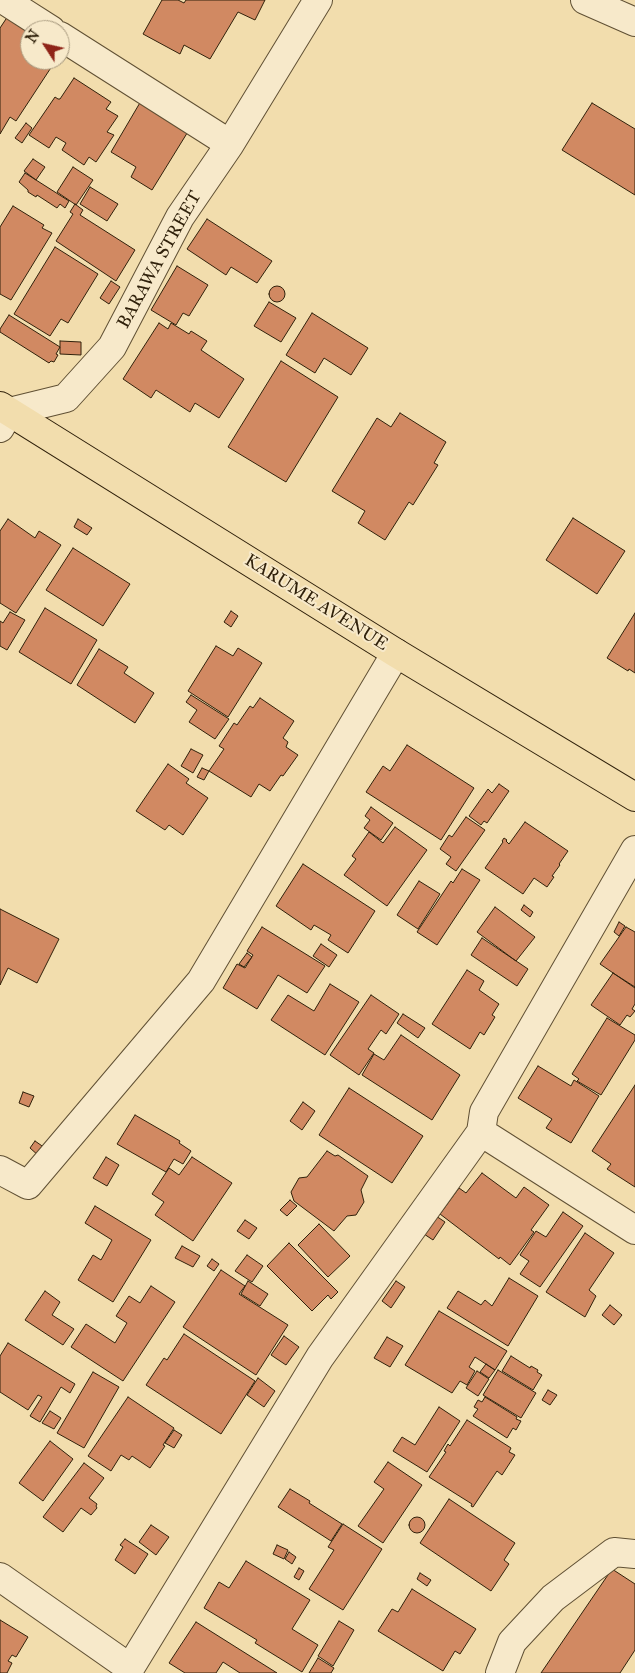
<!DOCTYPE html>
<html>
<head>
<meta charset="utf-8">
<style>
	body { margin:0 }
	#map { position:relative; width:635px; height:1673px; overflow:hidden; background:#f2ddad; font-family:"IM FELL Great Primer",serif }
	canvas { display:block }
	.north { position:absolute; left:20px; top:20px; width:50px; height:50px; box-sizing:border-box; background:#f7e9ca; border:1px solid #a7997e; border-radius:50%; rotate:305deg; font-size:14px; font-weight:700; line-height:20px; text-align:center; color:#30210b }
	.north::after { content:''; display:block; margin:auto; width:18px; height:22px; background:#8f2418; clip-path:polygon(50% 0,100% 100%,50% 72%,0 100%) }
</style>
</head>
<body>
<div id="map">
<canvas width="635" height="1673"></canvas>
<div class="north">N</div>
</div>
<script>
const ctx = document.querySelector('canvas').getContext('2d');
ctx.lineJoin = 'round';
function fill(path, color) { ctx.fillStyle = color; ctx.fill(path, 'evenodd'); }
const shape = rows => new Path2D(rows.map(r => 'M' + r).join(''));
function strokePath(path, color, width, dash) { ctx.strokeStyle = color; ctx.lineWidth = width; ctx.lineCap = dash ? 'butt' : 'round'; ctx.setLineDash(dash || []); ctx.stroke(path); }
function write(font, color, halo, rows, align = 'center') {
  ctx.font = font + ' "IM FELL Great Primer",serif'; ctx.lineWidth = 4; ctx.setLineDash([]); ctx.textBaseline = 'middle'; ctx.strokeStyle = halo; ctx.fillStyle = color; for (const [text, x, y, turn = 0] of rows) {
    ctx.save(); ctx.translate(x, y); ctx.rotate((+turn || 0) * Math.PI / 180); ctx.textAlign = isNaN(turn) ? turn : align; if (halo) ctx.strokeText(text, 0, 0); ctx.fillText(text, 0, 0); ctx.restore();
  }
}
const building = shape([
	[162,0,178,0,184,3,186,0,265,0,255,20,238,12,210,59,184,45,180,54,143,34,162,0],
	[12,10,30,30,30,60,56,60,16,121,10,117,0,134,0,28,12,10],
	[74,78,111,102,106,109,118,116,107,132,114,135,96,162,89,157,84,165,62,150,66,143,56,137,49,148,29,135,55,97,58,99,60,99,74,78],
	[141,101,189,130,152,190,131,177,136,167,111,152,141,101],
	[592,103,635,129,635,195,562,150,592,103],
	[26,123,32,128,22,143,15,138,26,123],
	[33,159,45,167,36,180,24,171,33,159],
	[73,167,93,180,76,205,57,192,73,167],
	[25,173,69,201,65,208,60,204,57,208,37,195,36,197,28,192,28,190,19,182,25,173],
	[90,187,118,204,107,221,80,204,90,187],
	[75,204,83,210,80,215,135,250,116,281,56,241,73,214,70,212,75,204],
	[13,206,44,225,42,228,52,233,11,300,0,294,0,227,13,206],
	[207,219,272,261,257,283,231,267,226,275,187,249,207,219],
	[55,247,98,274,68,323,61,319,50,336,14,314,55,247],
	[177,266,208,285,189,316,183,313,176,325,151,310,177,266],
	[111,281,120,287,109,304,100,298,111,281],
	'269 294a8 8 0 1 1 16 0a8 8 0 1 1-16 0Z',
	[269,302,296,318,281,342,254,326,269,302],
	[312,313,368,348,351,375,324,358,315,373,286,355,312,313],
	[9,315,60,347,56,354,58,355,54,362,51,361,49,363,0,332,0,329,9,315],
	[159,323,168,329,171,323,189,334,191,331,207,341,201,350,244,379,219,418,195,403,190,412,156,390,151,398,123,379,159,323],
	[60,341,81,342,81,355,60,354,60,341],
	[281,361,338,397,286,482,228,447,281,361],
	[400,413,446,442,434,463,438,465,413,505,409,502,385,540,358,523,365,511,332,491,377,418,391,427,400,413],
	[573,518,625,551,597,594,546,560,573,518],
	[8,519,35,538,39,531,61,545,16,613,0,603,0,531,8,519],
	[78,519,92,528,87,535,74,527,78,519],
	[73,548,130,584,103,626,46,590,73,548],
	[45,608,97,640,71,684,19,652,45,608],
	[231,611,238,616,231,627,224,622,231,611],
	[10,612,25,620,7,650,0,646,0,621,3,623,10,612],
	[635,613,635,673,629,669,628,671,607,658,635,613],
	[216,646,233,656,238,648,262,663,228,717,188,691,216,646],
	[99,649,128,667,124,673,154,693,135,723,77,685,99,649],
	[191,695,229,719,215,739,189,722,197,710,186,702,191,695],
	[260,698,294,721,283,738,288,742,286,747,298,755,283,776,281,775,270,791,259,784,251,797,209,771,224,749,219,746,234,723,237,725,250,706,253,708,260,698],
	[407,745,474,788,441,840,366,792,383,766,390,771,407,745],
	[191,749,203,755,193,773,181,766,191,749],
	[168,764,189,779,186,783,208,798,183,835,169,825,165,830,136,811,168,764],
	[202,768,209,771,204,780,197,777,202,768],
	[499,784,509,791,487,823,484,821,481,825,469,816,488,789,492,793,499,784],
	[371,807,393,823,381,840,364,828,370,820,365,816,371,807],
	[466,817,485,830,456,871,446,864,451,857,440,849,449,835,452,837,466,817],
	[525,822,568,851,559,864,560,865,552,876,554,877,547,887,534,878,523,894,485,868,503,842,502,841,504,838,507,840,506,841,509,844,525,822],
	[395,827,427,850,387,906,344,875,356,859,352,856,369,832,383,843,395,827],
	[303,864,375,911,348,953,328,940,331,935,314,925,311,930,276,906,303,864],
	[462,869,480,880,437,945,417,932,451,881,453,883,462,869],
	[419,881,440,894,418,929,397,915,419,881],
	[524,905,533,912,530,917,521,910,524,905],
	[495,907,535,937,516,961,477,932,495,907],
	[0,909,59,939,37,983,8,968,0,985,0,909],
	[619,922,625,926,619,936,614,932,619,922],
	[262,927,325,966,307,993,278,975,257,1009,223,988,237,964,245,968,253,955,247,951,262,927],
	[626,927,635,932,635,988,600,964,626,927],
	[482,938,528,969,517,986,471,955,482,938],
	[321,944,337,955,329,967,313,956,321,944],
	[247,953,252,957,244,967,239,964,247,953],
	[467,970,484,981,479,990,499,1004,492,1015,495,1017,484,1035,480,1032,470,1049,432,1024,467,970],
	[613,973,635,987,635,1004,632,1009,635,1011,630,1017,627,1015,620,1025,591,1005,613,973],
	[330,984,359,1002,325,1055,271,1020,288,995,314,1011,330,984],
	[371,995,399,1014,386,1034,381,1030,368,1049,374,1053,359,1075,330,1055,371,995],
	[403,1014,425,1028,418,1038,397,1023,403,1014],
	[607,1018,635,1035,635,1040,601,1095,577,1081,579,1079,572,1074,607,1018],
	[401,1035,460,1075,432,1120,362,1075,374,1054,384,1060,401,1035],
	[538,1066,571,1086,574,1080,599,1096,571,1143,546,1128,552,1119,518,1098,538,1066],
	[635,1085,635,1187,607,1169,611,1164,592,1151,635,1085],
	[349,1088,423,1136,392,1183,319,1135,349,1088],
	[23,1092,34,1096,29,1107,19,1103,23,1092],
	[303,1102,315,1111,302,1130,290,1121,303,1102],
	[135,1115,180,1141,179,1143,191,1151,183,1164,174,1159,166,1172,117,1144,135,1115],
	[35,1141,45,1148,39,1156,30,1148,35,1141],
	[327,1151,335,1156,338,1155,368,1176,361,1190,364,1202,356,1215,347,1216,334,1231,294,1201,291,1192,299,1178,307,1177,327,1151],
	[106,1157,119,1165,107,1186,93,1178,106,1157],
	[192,1157,232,1183,193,1241,155,1215,164,1202,152,1194,169,1168,179,1175,192,1157],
	[482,1173,516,1198,524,1187,549,1205,531,1230,534,1232,510,1265,500,1257,499,1259,440,1214,459,1188,466,1193,482,1173],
	[290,1200,297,1206,287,1216,280,1210,290,1200],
	[95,1206,151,1240,113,1302,78,1280,93,1255,101,1260,112,1240,85,1223,95,1206],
	[563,1212,583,1226,540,1287,520,1274,529,1261,520,1255,536,1231,546,1237,563,1212],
	[436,1216,445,1222,433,1240,424,1234,436,1216],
	[245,1220,257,1228,249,1239,237,1231,245,1220],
	[319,1224,350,1256,328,1277,298,1245,319,1224],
	[585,1233,614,1253,589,1290,596,1296,585,1317,546,1292,585,1233],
	[289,1243,338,1292,331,1299,328,1295,312,1311,267,1266,289,1243],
	[182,1246,200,1256,193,1267,175,1258,182,1246],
	[247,1255,263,1266,252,1282,235,1271,247,1255],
	[212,1259,219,1264,214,1271,207,1266,212,1259],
	[221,1270,245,1286,239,1294,288,1325,256,1375,183,1327,221,1270],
	[509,1278,538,1296,508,1346,447,1308,458,1291,481,1305,485,1300,492,1306,509,1278],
	[248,1281,268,1294,260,1306,241,1294,248,1281],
	[396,1281,405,1287,391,1308,382,1301,396,1281],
	[151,1286,175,1302,123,1381,71,1347,86,1324,115,1343,127,1323,116,1316,129,1296,140,1303,151,1286],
	[45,1291,60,1302,52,1315,74,1329,63,1345,25,1320,45,1291],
	[610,1305,622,1315,614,1325,602,1315,610,1305],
	[439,1311,507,1351,495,1370,475,1357,469,1367,475,1371,467,1385,460,1381,452,1393,405,1365,439,1311],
	[184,1334,255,1381,221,1434,146,1385,164,1358,167,1360,184,1334],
	[284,1336,299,1347,286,1365,271,1355,284,1336],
	[387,1337,403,1346,390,1367,374,1358,387,1337],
	[8,1343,75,1384,70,1393,61,1387,40,1422,30,1416,42,1397,38,1395,28,1410,0,1392,0,1356,8,1343],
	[511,1356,530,1368,531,1366,538,1370,537,1372,542,1375,533,1390,502,1371,511,1356],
	[486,1364,495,1370,489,1378,480,1372,486,1364],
	[498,1370,536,1393,521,1418,483,1395,498,1370],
	[477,1371,489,1379,478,1396,466,1388,477,1371],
	[93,1372,119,1387,84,1448,57,1433,93,1372],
	[258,1378,275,1391,264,1407,247,1395,258,1378],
	[548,1390,557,1395,550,1405,542,1400,548,1390],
	[128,1397,174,1428,163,1445,165,1446,150,1468,132,1456,129,1460,121,1455,111,1471,88,1456,128,1397],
	[485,1397,517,1417,516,1419,521,1421,516,1430,513,1428,507,1438,473,1416,478,1409,474,1407,478,1400,482,1402,485,1397],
	[439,1407,460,1421,427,1472,393,1451,402,1437,415,1445,439,1407],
	[50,1411,61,1418,54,1429,42,1423,50,1411],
	[467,1420,511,1448,509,1452,515,1455,502,1475,497,1471,473,1507,471,1506,472,1504,429,1477,446,1452,444,1451,448,1444,450,1446,467,1420],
	[174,1430,182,1435,174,1448,165,1443,174,1430],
	[50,1441,73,1459,43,1501,19,1483,50,1441],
	[388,1462,422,1485,383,1543,358,1526,384,1489,374,1482,388,1462],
	[84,1463,104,1478,89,1498,97,1504,96,1506,97,1508,91,1515,81,1508,63,1532,43,1517,84,1463],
	[290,1489,310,1501,309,1503,342,1524,331,1541,278,1507,290,1489],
	[449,1499,515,1543,504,1560,509,1564,491,1591,420,1543,449,1499],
	'409 1525a8 8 0 1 1 16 0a8 8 0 1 1-16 0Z',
	[343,1524,382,1549,343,1610,309,1589,334,1550,328,1547,343,1524],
	[151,1525,169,1537,156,1555,139,1542,151,1525],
	[125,1539,148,1554,135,1574,115,1560,123,1547,120,1545,125,1539],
	[277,1545,288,1550,284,1559,273,1554,277,1545],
	[289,1552,296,1557,292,1564,285,1559,289,1552],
	[246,1561,310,1600,292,1629,318,1645,302,1672,255,1643,257,1640,204,1608,219,1582,229,1588,246,1561],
	[299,1568,304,1571,299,1580,294,1577,299,1568],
	[612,1569,635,1584,635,1650,620,1673,541,1673,612,1569],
	[420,1573,431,1580,427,1586,417,1579,420,1573],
	[412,1589,476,1629,460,1654,455,1651,443,1671,378,1631,392,1609,398,1612,412,1589],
	[0,1620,28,1637,16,1657,12,1655,8,1661,12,1663,7,1673,0,1673,0,1620],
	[339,1621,354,1630,333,1666,318,1656,339,1621],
	[196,1622,277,1673,240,1673,223,1662,216,1673,185,1673,169,1663,196,1622],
	[318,1658,334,1668,331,1673,309,1673,318,1658]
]);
const minor = shape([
	[4,0,51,30],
	[585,0,635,22],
	[60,36,230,144],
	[0,428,9,412,66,398,112,347,180,217,230,144,318,0],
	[481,1132,635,1230],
	[0,1170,28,1185,201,981,396,653],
	[0,1577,130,1668],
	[127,1673,320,1357,481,1132,484,1112,635,850],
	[500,1673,512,1642,553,1598,614,1552,635,1554]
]);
const major = shape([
	[0,406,396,653,635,797]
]);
const streetNames = [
	["BARAWA STREET",160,260,-61],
	["KARUME AVENUE",316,603,32]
];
fill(building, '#d18962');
strokePath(building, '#30210b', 1);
strokePath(minor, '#605034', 30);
strokePath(major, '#30210b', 30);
strokePath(minor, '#f7e9ca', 28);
strokePath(major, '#f2ddad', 28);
write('18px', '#30210b', '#f7e9ca', streetNames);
</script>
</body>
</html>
